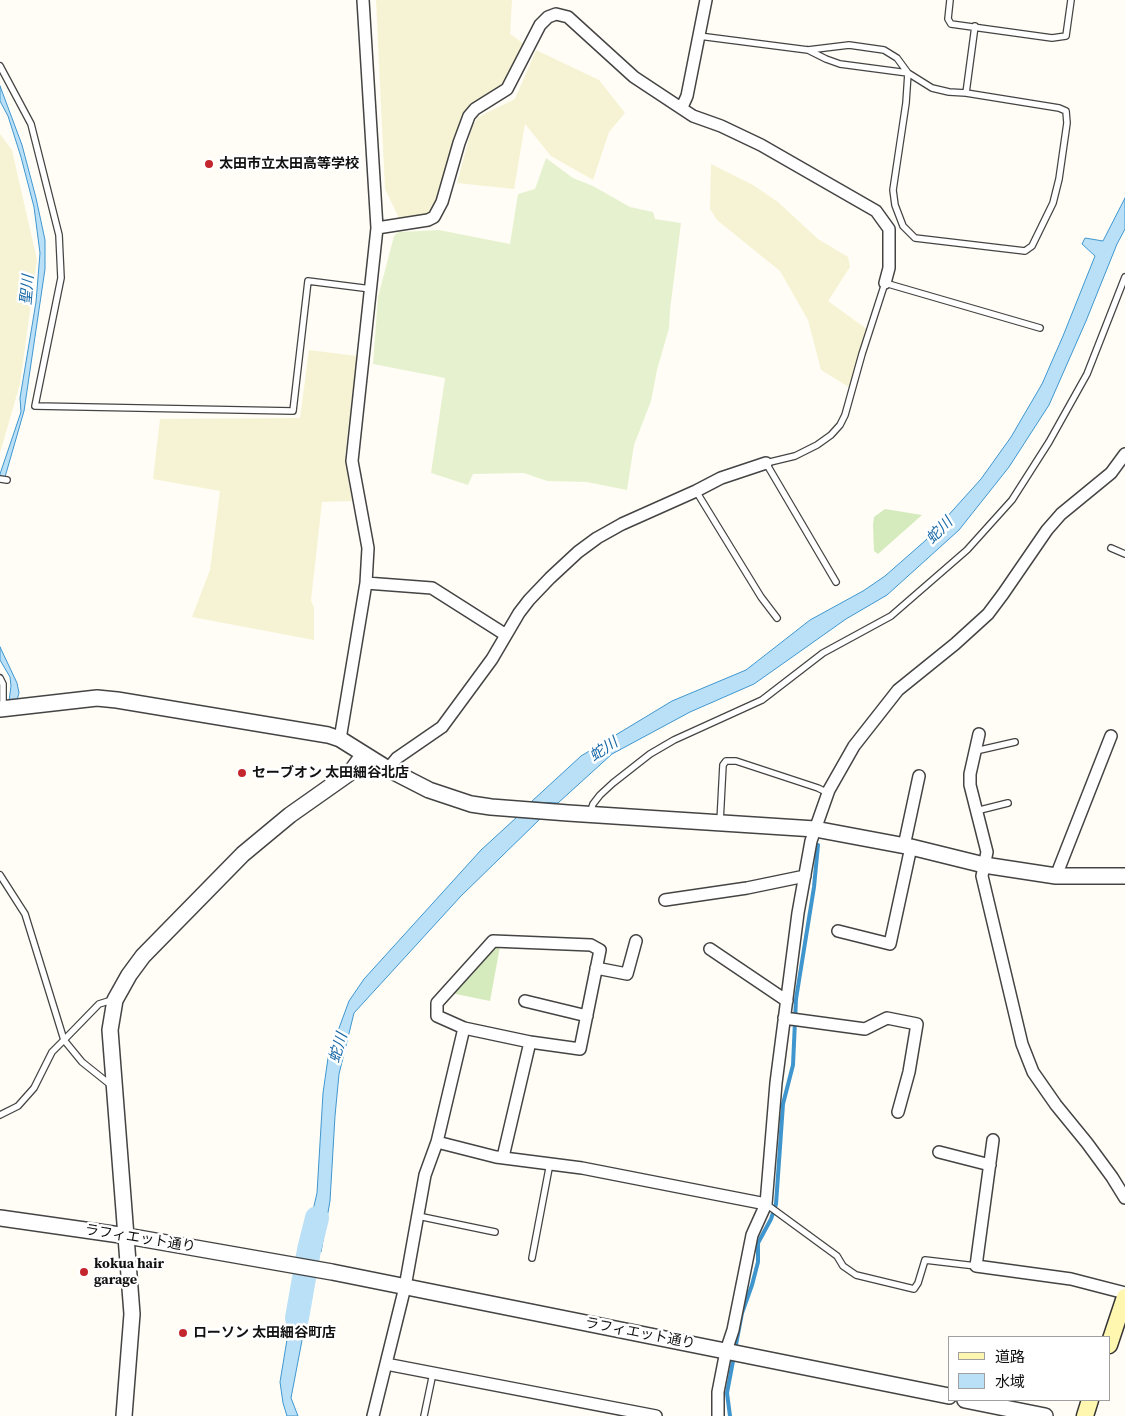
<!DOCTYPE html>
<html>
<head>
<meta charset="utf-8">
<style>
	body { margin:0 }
	#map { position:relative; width:1125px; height:1416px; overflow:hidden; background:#fffdf5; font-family:"Source Serif 4","Noto Sans JP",serif }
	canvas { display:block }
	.legend { position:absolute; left:948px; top:1336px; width:162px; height:65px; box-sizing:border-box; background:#fff; border:1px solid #a0a0a0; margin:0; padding:6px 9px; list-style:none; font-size:15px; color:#111 }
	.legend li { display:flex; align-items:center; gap:10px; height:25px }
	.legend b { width:25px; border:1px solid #a0a0a0 }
</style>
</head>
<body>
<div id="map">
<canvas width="1125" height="1416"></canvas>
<ul class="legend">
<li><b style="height:6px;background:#fff6b0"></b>道路</li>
<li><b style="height:14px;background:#b9e0f7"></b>水域</li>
</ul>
</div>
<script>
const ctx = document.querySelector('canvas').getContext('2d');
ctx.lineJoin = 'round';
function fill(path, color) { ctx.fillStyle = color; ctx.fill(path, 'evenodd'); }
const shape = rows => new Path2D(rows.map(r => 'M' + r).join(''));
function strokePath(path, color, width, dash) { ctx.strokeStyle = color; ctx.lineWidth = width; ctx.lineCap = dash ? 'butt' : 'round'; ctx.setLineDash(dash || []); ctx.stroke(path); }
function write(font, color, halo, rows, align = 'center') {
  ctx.font = font + ' "Source Serif 4","Noto Sans JP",serif'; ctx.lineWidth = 5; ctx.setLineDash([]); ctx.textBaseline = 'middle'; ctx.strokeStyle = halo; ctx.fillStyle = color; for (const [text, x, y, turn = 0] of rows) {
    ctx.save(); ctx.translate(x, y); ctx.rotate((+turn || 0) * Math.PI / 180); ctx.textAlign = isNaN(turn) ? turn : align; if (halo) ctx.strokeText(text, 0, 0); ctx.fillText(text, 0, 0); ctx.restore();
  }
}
const farmland = shape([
	[376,0,512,0,510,34,524,44,505,91,466,110,433,212,400,220,385,189],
	[536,50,599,80,625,113,609,132,593,180,551,156,525,124,514,189,457,183,472,127,478,117,515,99],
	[0,134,12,150,37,260,20,384,0,453],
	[711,164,753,185,778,202,818,239,848,257,850,267,828,301,868,330,852,389,821,370,808,320,780,271,717,220,710,209],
	[309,350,357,356,345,456,352,501,322,502,311,600,314,608,314,640,192,617,210,570,220,491,153,479,160,419,300,418]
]);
const green = shape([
	[885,509,922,515,878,554,874,551,873,525,874,517],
	[501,941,490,1001,446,992]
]);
const pitch = shape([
	[546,158,573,178,593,186,630,207,653,212,655,219,681,223,670,310,669,328,657,370,651,401,634,445,627,490,587,482,547,481,524,473,473,474,468,485,431,473,445,378,373,364,378,297,394,236,398,232,439,230,510,244,518,194,535,189]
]);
const water = shape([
	[0,86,22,145,36,198,45,240,45,269,24,411,5,477,0,476,0,474,21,412,20,398,36,302,40,253,34,207,21,157,8,116,0,101,0,86],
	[1125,198,1125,229,1117,244,1086,321,1049,405,1009,467,959,530,887,595,846,619,754,684,690,712,612,754,558,803,531,802,581,756,672,701,746,670,810,620,863,591,885,576,926,540,981,479,1011,437,1042,384,1063,336,1095,256,1082,244,1085,238,1103,241,1125,198],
	[0,647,17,683,19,693,17,700,9,701,11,686,10,677,0,660,0,647],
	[517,817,540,819,461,896,354,1013,339,1074,335,1116,330,1201,321,1252,304,1249,317,1193,323,1093,328,1058,349,1001,364,979,481,850,517,817],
	[296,1285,312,1288,291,1398,298,1416,287,1416,283,1403,280,1382,296,1285]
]);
const stream = shape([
	[735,1350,742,1313,752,1285,758,1262,758,1243,771,1219,776,1204,783,1104,793,1065,796,999,814,887,818,845],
	[730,1416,727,1393,734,1356]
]);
const river = shape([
	[297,1318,309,1250,317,1218]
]);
const service = shape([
	[950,0,948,19,951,24,1052,38,1066,36,1071,0],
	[699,36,808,50,849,45,884,50,897,58,908,73,932,88,949,92,966,93,1059,108,1066,111,1067,123,1059,179,1053,203,1032,246,1025,251,915,238,903,226,895,205,893,190,906,103,908,73,840,64,826,59,808,50],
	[0,66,31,124,59,235,61,278,35,406,293,411,308,281,371,289],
	[966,93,975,26],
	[0,479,7,480],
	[696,491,761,597,777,618],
	[1111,548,1125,554],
	[836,582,766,463,795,456,817,445,831,435,840,425,845,415,862,354,885,283,1040,328],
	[0,678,3,684,3,706],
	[976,749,980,750,1015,742],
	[976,811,1008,803],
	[590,813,593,804,600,795,613,783,650,754,674,740,762,700,823,653,891,616,967,550,1012,500,1049,442,1087,374,1125,277],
	[720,822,723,765,726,761,736,761,818,788,828,793],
	[0,875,25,914,64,1040,82,1062,112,1086],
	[0,1115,18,1106,34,1088,52,1052,64,1040,99,1004,112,1000],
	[766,1204,837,1256,843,1266,856,1275,914,1289,918,1283,925,1260,976,1266],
	[418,1216,495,1232],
	[532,1258,550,1163],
	[424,1416,433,1373]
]);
const minor = shape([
	[682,107,687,96,706,0],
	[377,228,428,220,434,217,442,202,459,143,469,116,475,109,507,89,540,25,548,17,556,14,568,17,634,77,693,116,721,126,761,145,876,211,889,229,889,268,885,283],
	[366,583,432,588,506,635],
	[979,734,970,774,970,785,987,852,982,876,1022,1044,1033,1072,1056,1105,1087,1143,1112,1177,1125,1198],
	[340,739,366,583,368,548,352,461,377,228,363,0],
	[388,769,397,758,442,727,492,659,519,613,529,600,550,578,578,552,597,538,622,524,696,491,721,478,766,463],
	[904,846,919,776],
	[1056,876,1111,736],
	[665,900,747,888,805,876],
	[838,931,890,944,911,847],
	[710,949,787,1001],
	[596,968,627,974,636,941],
	[525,1001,587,1016],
	[784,1018,865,1029,887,1018,917,1024,909,1072,898,1112],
	[464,1028,437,1016,437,1003,493,941,591,945,600,950,580,1049,530,1042],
	[993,1140,976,1266,1071,1279,1125,1293],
	[437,1142,464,1028,530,1042,503,1157],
	[939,1152,990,1165],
	[386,1364,656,1416],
	[373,1416,405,1287,425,1175,437,1142,496,1157,582,1168,766,1204],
	[718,1416,718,1392,726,1351,733,1330,752,1235,766,1204,776,1083,798,913,811,841,829,790,854,746,898,690,955,644,988,614,1003,594,1047,530,1061,514,1111,473,1125,454]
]);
const tertiary = shape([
	[0,709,97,698,117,700,328,735,340,739,388,769,429,790,471,804,491,807,568,813,815,829,911,847,984,865,1056,876,1125,876],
	[0,1218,127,1236,332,1272,949,1396],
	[965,1400,1045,1416],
	[124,1416,132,1314,110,1030,115,1000,129,975,143,956,243,854,290,815,351,772,364,754]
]);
const secondary = shape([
	[1109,1345,1125,1297],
	[1085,1416,1090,1400]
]);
const markers = [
	[209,164,5,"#c4262e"],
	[242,773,5,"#c4262e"],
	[84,1272,5,"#c4262e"],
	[183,1333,5,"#c4262e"]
];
const poiNames = [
	["太田市立太田高等学校",219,164],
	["セーブオン 太田細谷北店",252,773],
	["kokua hair",94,1264],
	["garage",94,1280],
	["ローソン 太田細谷町店",193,1333]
];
const streetNames = [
	["ラフィエット通り",140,1239,9],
	["ラフィエット通り",640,1334,11]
];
const waterNames = [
	["聖川",28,290,-85],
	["蛇川",940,531,-46],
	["蛇川",604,750,-34],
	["蛇川",339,1048,-74]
];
fill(farmland, '#f6f3d4');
fill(green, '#d5ebbd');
fill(pitch, '#e6f2cf');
fill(water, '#b9e0f7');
strokePath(water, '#3f96cf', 1);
strokePath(stream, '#3f96cf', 4);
strokePath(river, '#b9e0f7', 24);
strokePath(service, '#444', 8);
strokePath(minor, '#444', 14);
strokePath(tertiary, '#444', 18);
strokePath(secondary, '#333', 19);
strokePath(service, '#fff', 5.5);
strokePath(minor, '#fff', 11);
strokePath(tertiary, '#fff', 15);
strokePath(secondary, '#fff6b0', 16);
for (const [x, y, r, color] of markers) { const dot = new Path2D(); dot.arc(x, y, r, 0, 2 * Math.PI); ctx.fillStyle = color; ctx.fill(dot); strokePath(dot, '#fff', 2); }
write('bold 14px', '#111', '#fff', poiNames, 'left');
write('14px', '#111', '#fff', streetNames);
write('italic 15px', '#1768a6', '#fff', waterNames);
</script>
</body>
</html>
